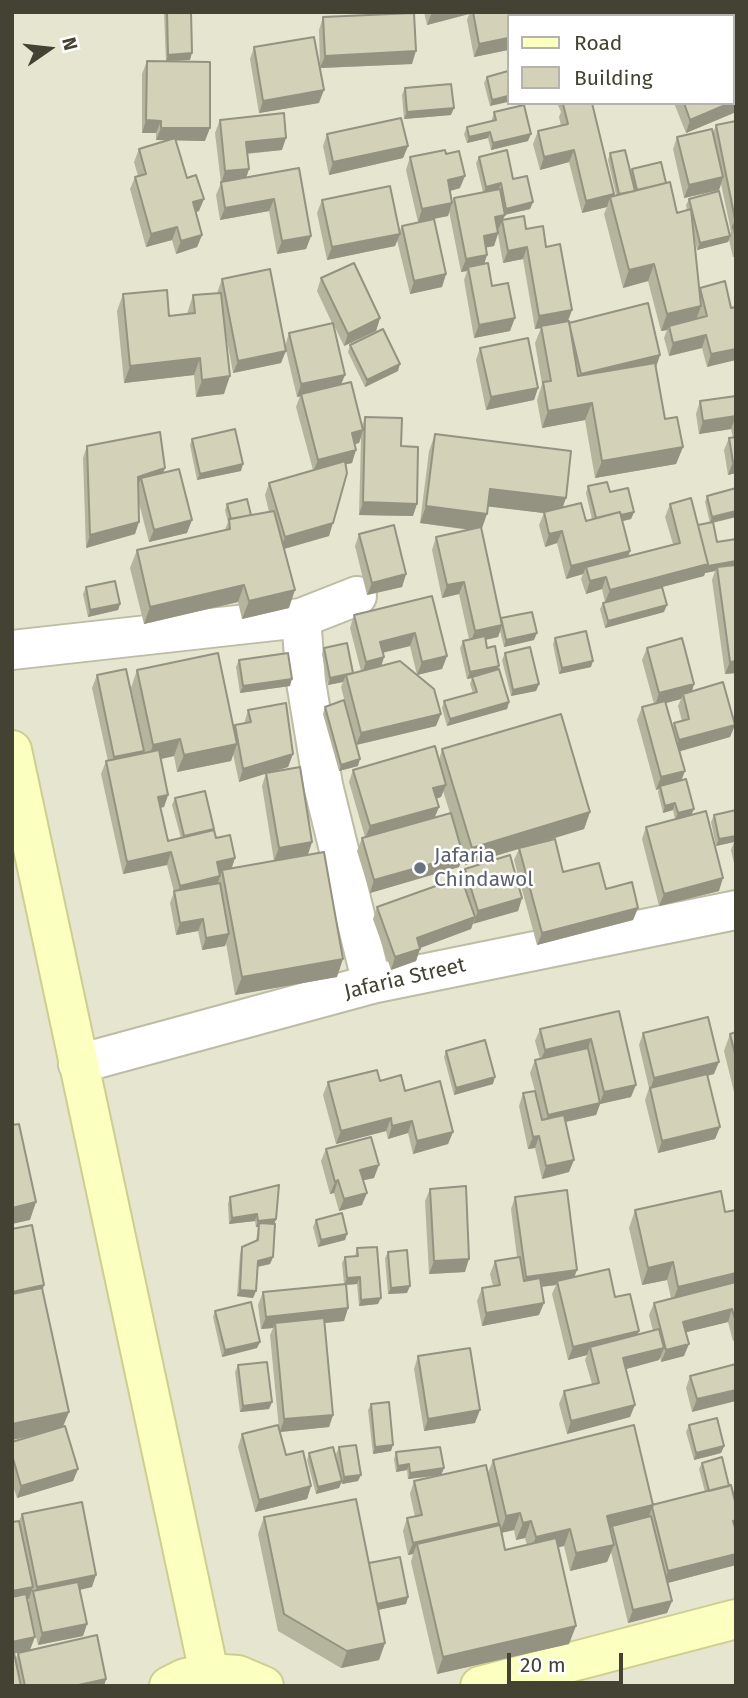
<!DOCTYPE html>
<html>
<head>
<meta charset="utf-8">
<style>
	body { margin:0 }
	#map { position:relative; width:748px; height:1698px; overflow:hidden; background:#f1f1e2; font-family:"Fira Sans",sans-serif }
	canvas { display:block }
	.frame { position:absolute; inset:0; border:14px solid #434233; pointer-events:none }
	.legend { position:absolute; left:507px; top:14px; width:228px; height:91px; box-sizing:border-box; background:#fff; border:2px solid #b4b3ad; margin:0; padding:9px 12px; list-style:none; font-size:21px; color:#434233 }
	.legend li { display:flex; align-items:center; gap:14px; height:35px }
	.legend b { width:35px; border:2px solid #b4b3ad }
	.north { position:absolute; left:14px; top:14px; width:70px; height:70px; -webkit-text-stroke:5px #fff; paint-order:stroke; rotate:76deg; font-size:19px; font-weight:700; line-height:28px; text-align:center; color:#434233 }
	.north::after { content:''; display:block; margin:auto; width:24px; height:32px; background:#434233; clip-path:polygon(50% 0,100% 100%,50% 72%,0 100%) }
	.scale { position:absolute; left:507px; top:1653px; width:116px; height:32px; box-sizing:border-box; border:4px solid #434233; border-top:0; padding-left:9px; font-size:21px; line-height:24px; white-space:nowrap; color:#434233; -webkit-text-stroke:5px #fff; paint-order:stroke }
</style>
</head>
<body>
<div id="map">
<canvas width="748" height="1698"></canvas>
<div class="frame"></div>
<ul class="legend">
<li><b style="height:9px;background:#fbffbf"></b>Road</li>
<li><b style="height:19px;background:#d3d1b7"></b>Building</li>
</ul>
<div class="north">N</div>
<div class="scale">20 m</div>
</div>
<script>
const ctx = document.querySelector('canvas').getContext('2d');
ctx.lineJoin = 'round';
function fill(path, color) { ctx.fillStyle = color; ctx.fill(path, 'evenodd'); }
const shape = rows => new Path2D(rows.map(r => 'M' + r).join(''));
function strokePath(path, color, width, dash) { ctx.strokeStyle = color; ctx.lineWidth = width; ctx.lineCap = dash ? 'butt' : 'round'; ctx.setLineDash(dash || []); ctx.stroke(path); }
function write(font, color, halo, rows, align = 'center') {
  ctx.font = font + ' "Fira Sans",sans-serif'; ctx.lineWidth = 5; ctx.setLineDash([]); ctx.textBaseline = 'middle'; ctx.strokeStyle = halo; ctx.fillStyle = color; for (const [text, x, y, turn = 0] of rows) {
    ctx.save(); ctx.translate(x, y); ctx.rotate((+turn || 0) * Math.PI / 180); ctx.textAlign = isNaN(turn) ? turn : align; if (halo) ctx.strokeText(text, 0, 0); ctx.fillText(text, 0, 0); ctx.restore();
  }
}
const residential = shape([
	[12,12,736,12,736,1686,12,1686],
	[508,16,732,16,732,103,508,103]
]);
const street = shape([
	[301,618,306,682,323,785,372,984],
	[12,650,301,618,357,596],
	[78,1064,372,984,736,910]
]);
const secondary = shape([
	[12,750,209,1673],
	[169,1686,185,1678,209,1673,238,1675,264,1686],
	[480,1686,736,1619]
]);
const wall = shape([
	[164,12,191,12,190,60,166,61],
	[424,12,575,12,508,16,508,50,474,57,467,20,469,14,427,25],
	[578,12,694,12,695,16,576,16],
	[323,17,412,64,320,68,319,30],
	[254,47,319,103,259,113,250,59],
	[736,49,736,112,686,133,674,103,732,103],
	[147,61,205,141,176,140,187,178,199,211,195,212,202,235,197,247,176,254,172,240,146,247,130,189,135,177,138,176,134,162,139,149,168,140,156,140,156,133,142,133,142,74],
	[508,71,490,106,484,83,487,77],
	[405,88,451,115,404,119,402,95],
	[557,103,592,103,613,196,616,195,608,160,610,153,631,173,632,169,666,183,677,213,687,210,686,205,689,199,730,234,731,231,721,184,719,190,684,198,673,149,677,137,713,133,716,125,736,121,736,257,733,257,729,240,728,242,697,250,694,237,699,289,731,308,707,367,702,348,669,356,664,338,667,330,661,331,648,281,623,288,604,214,607,207,582,213,569,162,540,170,533,144,538,131,561,126,559,117,561,112],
	[494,112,528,141,491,150,488,138,467,143,464,134,467,127,492,121,492,119],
	[220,120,282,150,247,154,249,169,246,178,299,168,311,236,306,249,277,254,269,211,220,220,216,195,221,183,215,133],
	[327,134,408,146,403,158,329,175,323,146],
	[446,154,460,188,450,191,452,202,454,198,483,192,476,163,479,157,513,179,533,202,530,209,505,215,503,219,526,229,546,247,572,310,568,321,569,323,660,355,656,366,665,419,683,447,676,464,595,478,585,420,542,428,537,400,542,384,535,343,541,328,535,329,523,259,503,263,498,234,494,246,486,247,484,264,510,331,474,338,464,280,467,271,461,272,449,211,448,216,418,222,406,170,410,157],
	[322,200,399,232,402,226,446,274,442,287,410,294,397,240,395,246,327,260,317,213],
	[321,278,380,318,376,331,344,346,333,323,341,384,362,426,365,417,401,446,413,516,359,515,361,438,359,443,355,444,352,463,345,464,329,536,284,549,289,608,242,619,238,602,144,624,130,568,137,550,225,530,228,522,225,510,227,504,251,515,269,512,265,495,269,483,313,470,296,407,300,396,297,397,285,346,281,363,233,373,226,335,224,394,196,397,194,375,124,383,117,311,123,294,169,316,187,314,193,295,217,293,222,279,285,346,289,333,332,323,317,291],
	[350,345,398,371,365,387,348,352],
	[480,348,538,388,534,400,486,410,476,360],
	[736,396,736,473,728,475,724,450,729,438,733,437,731,429,699,434,696,414,700,401],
	[435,434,566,498,562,508,586,521,592,519,586,493,588,486,610,492,634,512,631,519,622,521,630,551,628,556,673,544,665,517,670,504,698,525,710,523,705,502,707,496,736,517,713,523,736,673,725,674,712,580,715,571,705,573,704,576,662,587,664,612,605,628,600,609,603,603,605,602,602,589,586,594,581,579,583,574,566,579,557,543,545,547,539,525,544,513,488,506,481,530,501,619,534,640,504,647,500,631,498,637,486,640,487,648,498,670,509,702,507,709,447,726,442,708,444,701,473,693,470,684,472,678,467,679,460,648,463,641,469,639,459,594,442,598,432,550,436,537,469,530,420,523,429,451],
	[192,439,241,471,197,480,190,445],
	[87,446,163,472,187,533,149,542,138,499,135,534,86,548,83,458],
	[359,534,406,574,402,587,367,595,355,546],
	[86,587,120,604,118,610,88,617,83,594],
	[432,596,447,656,442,669,417,675,410,646,383,653,384,657,381,666,436,726,356,745,358,766,339,771,323,714,325,707,351,725,341,687,343,682,328,685,322,654,324,648,353,673,361,671,350,628,354,615],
	[555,638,591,667,559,674,553,644],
	[647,648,694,684,692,691,735,725,730,737,679,751,681,780,694,809,691,815,719,891,659,906,642,839,646,827,675,819,673,810,663,813,658,792,659,789,656,790,637,720,642,707,654,704,642,660],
	[681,699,678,706,682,721,674,723,673,727,666,703],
	[505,653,539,684,536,691,511,696,502,660],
	[239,660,290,686,240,693,236,667],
	[137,670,234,728,235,725,244,724,248,710,293,754,288,767,266,773,312,842,308,854,274,861,262,786,266,773,239,782,233,754,231,761,177,772,174,756,161,759,168,795,164,807,160,808,168,841,181,838,172,805,175,798,214,830,216,838,235,858,231,869,337,977,235,995,226,943,225,946,202,950,198,931,176,935,170,903,174,892,167,865,123,874,101,774,106,761,108,761,92,688,97,675,143,753,145,753,131,688],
	[442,749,590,812,584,829,539,843,563,872,606,889,638,908,633,920,537,945,514,860,519,849,465,865,463,856,459,867,370,893,357,851,362,838,365,837,349,782,353,770,439,760],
	[443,791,450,813,435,818,436,799,441,797],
	[736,810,736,872,731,850,734,842,716,846,711,822,714,815],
	[465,869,522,898,518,911,473,923,471,929,420,948,416,961,391,970,373,919,377,907,461,879],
	[619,1011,631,1097,600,1104,596,1115,565,1122,569,1172,542,1179,535,1148,528,1149,519,1106,523,1093,535,1091,530,1073,535,1060,540,1059,535,1041,540,1029],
	[736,1032,736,1100,724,1051,730,1034],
	[643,1033,714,1074,707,1076,720,1127,715,1139,658,1153,645,1100,649,1088,639,1045],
	[446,1051,493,1084,454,1095,444,1057],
	[380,1081,405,1091,453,1132,448,1144,413,1154,408,1133,388,1139,386,1131,336,1144,323,1095,328,1082],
	[326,1149,374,1178,363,1180,362,1205,339,1211,334,1193,330,1194,321,1161],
	[430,1189,465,1272,429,1274,425,1201],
	[230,1197,276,1219,274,1224,273,1257,270,1264,258,1267,256,1291,253,1298,237,1296,240,1254,242,1247,256,1241,258,1227,256,1227,255,1221,229,1224,228,1204],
	[515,1197,574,1277,615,1297,637,1335,653,1331,649,1315,654,1303,671,1298,667,1280,642,1285,629,1228,635,1210,725,1212,736,1210,736,1340,733,1341,728,1322,686,1332,684,1356,661,1362,660,1357,659,1360,626,1369,630,1417,567,1434,559,1404,564,1391,592,1384,585,1360,587,1355,568,1360,552,1294,556,1285,541,1287,539,1315,482,1326,477,1301,482,1288,493,1286,490,1274,495,1261,517,1257,511,1209],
	[316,1220,345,1240,318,1247,313,1227],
	[12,1229,44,1285,42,1290,63,1427,78,1469,73,1481,17,1498,12,1483,12,1442,38,1434,12,1440],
	[357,1248,378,1304,359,1306,357,1284,346,1285,348,1308,344,1321,325,1323,333,1415,329,1427,280,1432,286,1455,311,1486,307,1499,255,1512,238,1447,242,1434,279,1429,270,1335,273,1328,261,1329,258,1305,263,1292,344,1284,342,1263,345,1257,355,1256],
	[388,1252,407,1293,388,1294,385,1258],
	[215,1311,257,1348,222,1357,213,1317],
	[418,1356,475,1423,424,1431,414,1369],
	[736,1364,692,1412,686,1388,690,1376],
	[238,1365,272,1402,269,1409,240,1412,235,1372],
	[371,1404,391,1451,373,1454,368,1410],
	[689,1425,724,1446,721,1453,694,1460,686,1432],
	[339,1447,358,1481,342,1484,341,1482,339,1488,316,1494,307,1460,309,1453,339,1472,336,1454],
	[396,1452,444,1468,441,1475,408,1479,407,1470,396,1472,394,1459],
	[493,1460,653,1504,705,1492,699,1469,702,1463,736,1565,667,1583,672,1601,667,1613,628,1623,611,1552,607,1562,570,1571,564,1546,558,1547,569,1644,437,1674,411,1562,413,1554,408,1555,403,1531,407,1518,415,1517,410,1494,414,1481,488,1473],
	[514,1530,516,1540,525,1538,527,1545,505,1550,501,1533],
	[22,1514,92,1587,80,1590,87,1624,83,1636,38,1645,28,1603,31,1593,29,1599,27,1600,30,1650,14,1653,15,1660,18,1653,106,1679,104,1686,12,1686,19,1521],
	[264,1517,369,1563,408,1597,406,1604,378,1610,385,1643,379,1660,341,1668,278,1631,258,1534]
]);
const shadedWall = shape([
	[432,12,470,12,469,14,427,25],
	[508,38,508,50,474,57,479,44],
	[416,51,412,64,320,68,325,56],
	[192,53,190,60,166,61,168,55],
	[324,90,319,103,259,113,263,101],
	[508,96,508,102,490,106,492,100],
	[736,101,736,112,686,133,690,120],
	[454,108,451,115,404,119,407,112],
	[146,120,161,121,156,133,142,133],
	[161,128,210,128,205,141,156,140],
	[490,132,488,138,467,143,469,137],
	[531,134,528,141,491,150,493,143],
	[286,138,282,150,241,154,246,142],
	[408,146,403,158,329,175,333,162],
	[574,150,569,162,540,170,544,157],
	[249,169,245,181,221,184,225,171],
	[465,176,460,188,443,193,448,180],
	[723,177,719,190,684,198,689,185],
	[501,183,498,190,483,194,486,187],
	[614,194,611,200,610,197,607,207,582,213,586,201],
	[204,199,199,211,188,215,193,202],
	[274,199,269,211,220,220,225,208],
	[533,202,530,209,504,215,506,209],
	[452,203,448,216,418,222,422,209],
	[505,215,499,228,491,229,495,217],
	[736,218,736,230,733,226,730,231],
	[177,227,172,240,146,247,151,234],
	[498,233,494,246,479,249,484,236],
	[400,234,395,246,327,260,332,247],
	[202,235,197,247,176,254,181,241],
	[311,236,306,249,277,254,282,241],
	[730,236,728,242,697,250,700,243],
	[527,247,523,259,503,263,508,251],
	[487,255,483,268,468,267,467,271,461,272,466,259],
	[654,264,648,281,623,288,629,270],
	[446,274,442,287,410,294,414,281],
	[701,306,695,323,669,326,667,330,661,331,667,314],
	[572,310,567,323,541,326,541,328,535,329,539,316],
	[380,318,376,331,344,346,348,334],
	[515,318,510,331,474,338,479,325],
	[706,335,702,348,669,356,673,343],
	[736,349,736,360,707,367,711,354],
	[286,351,281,363,233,373,238,361],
	[660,355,656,367,576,386,581,374],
	[200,358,194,375,124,383,130,366],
	[400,364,398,371,365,387,367,380],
	[345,375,340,387,297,397,301,384],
	[230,376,224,394,196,397,202,380],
	[538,388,534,400,486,410,491,397],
	[592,403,585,420,542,428,548,411],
	[736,416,731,429,699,434,703,421],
	[363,430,359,443,347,446,352,433],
	[683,447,676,464,595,478,602,461],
	[356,450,352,463,313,472,318,460],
	[736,461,736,473,728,475,733,462],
	[243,464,241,471,197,480,200,474],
	[165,468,160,481,141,478,137,488,138,477],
	[490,489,566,498,560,515,484,506],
	[363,502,417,504,413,516,359,515],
	[426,506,487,514,481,531,420,523],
	[736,511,736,517,710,523,712,517],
	[634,512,631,519,594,528,597,521],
	[192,520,187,533,149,542,154,530],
	[139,522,135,534,86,548,90,535],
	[333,523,329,536,280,550,285,537],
	[562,531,557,543,545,547,549,534],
	[630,551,625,564,586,567,583,574,566,579,571,566],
	[736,561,736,567,717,567,715,571,705,573,704,576,605,602,610,590,708,564],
	[406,574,402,587,367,595,372,583],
	[606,577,602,589,586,594,590,581],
	[464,582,459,594,442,598,447,585],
	[244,585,238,602,144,624,150,607],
	[295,590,289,608,242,619,249,601],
	[120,604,118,610,88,617,90,610],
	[667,605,664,612,605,628,608,621],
	[502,625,498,637,470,643,475,631],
	[415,633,410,646,376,654,380,642],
	[537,633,534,640,504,647,506,640],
	[447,656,442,669,417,675,422,662],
	[384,657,380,670,362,674,366,662],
	[593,661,591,667,559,674,562,668],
	[736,661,736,673,725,674,730,662],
	[499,666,497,673,467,679,470,672],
	[346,675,343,682,328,685,330,678],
	[292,679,290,686,240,693,243,686],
	[539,684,536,691,511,696,513,690],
	[694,684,690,697,683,694,681,699,655,706,659,693],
	[509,702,507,709,447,726,450,719],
	[441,714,436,726,356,745,361,733],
	[735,725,730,737,674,753,679,740],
	[180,739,174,756,147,762,153,745],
	[237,744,231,761,177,772,184,755],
	[144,751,139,763,110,770,114,757],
	[293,754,288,767,239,782,243,769],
	[360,759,358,766,339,771,341,765],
	[685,771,680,784,660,786,659,789,656,790,661,777],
	[446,785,441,797,429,801,433,788],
	[168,795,164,807,153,809,158,797],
	[675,803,673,810,663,813,665,806],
	[439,807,434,819,365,839,370,826],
	[694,809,691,815,675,820,678,813],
	[590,812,584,829,465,865,472,848],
	[736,836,734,842,716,846,719,839],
	[312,842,308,854,274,861,279,848],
	[171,852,167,865,123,874,127,862],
	[463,855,459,867,370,893,374,880],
	[235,858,231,870,222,870,222,873,212,875,217,862],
	[220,876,216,889,175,899,180,886],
	[723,878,719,891,659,906,664,894],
	[522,898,518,911,473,924,478,911],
	[638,908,633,920,537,945,542,933],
	[475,917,471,929,412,951,417,938],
	[203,919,198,931,176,935,180,923],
	[229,934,225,946,202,950,206,938],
	[420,949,416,961,391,970,395,957],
	[343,959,337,977,235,995,242,977],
	[591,1039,587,1052,540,1062,545,1050],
	[719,1062,714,1074,650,1090,654,1078],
	[495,1077,493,1084,454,1095,456,1088],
	[636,1085,631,1097,600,1104,596,1115,543,1127,548,1115,600,1103,604,1092],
	[391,1118,386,1131,336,1144,341,1131],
	[412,1121,408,1133,388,1139,392,1126],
	[720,1127,715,1139,658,1153,662,1141],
	[453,1132,448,1144,413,1154,417,1141],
	[539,1136,535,1148,528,1149,533,1137],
	[574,1160,569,1172,542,1179,546,1166],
	[379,1165,374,1178,356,1182,360,1170],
	[338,1180,334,1193,330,1194,335,1182],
	[367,1193,362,1205,339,1211,344,1199],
	[36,1202,30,1220,12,1224,12,1208],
	[257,1214,255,1221,229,1224,232,1218],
	[276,1219,274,1225,259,1223,258,1227,256,1227,258,1221],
	[347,1234,345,1240,318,1247,321,1240],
	[273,1257,270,1264,256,1267,258,1261],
	[469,1259,465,1272,429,1274,434,1261],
	[673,1262,667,1280,642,1285,648,1268],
	[577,1270,572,1283,557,1281,556,1285,521,1289,526,1277],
	[736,1273,736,1289,672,1304,678,1287],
	[360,1277,357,1284,344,1285,347,1278],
	[44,1285,40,1298,12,1304,12,1292],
	[410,1286,407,1293,388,1294,391,1288],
	[240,1290,256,1291,253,1298,237,1296],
	[381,1298,378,1304,359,1306,361,1300],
	[544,1303,539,1315,482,1326,486,1313],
	[348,1308,344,1321,275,1328,275,1323,273,1328,261,1329,266,1317],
	[732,1309,728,1322,679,1334,683,1322],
	[639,1331,634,1344,590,1347,587,1355,568,1360,573,1347],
	[260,1342,257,1348,222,1357,225,1350],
	[689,1344,684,1356,661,1362,666,1350],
	[664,1348,659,1360,619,1371,623,1358],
	[736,1390,736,1401,692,1412,697,1399],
	[272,1402,269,1409,240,1412,243,1406],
	[635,1405,630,1417,567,1434,571,1421],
	[480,1410,475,1423,424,1431,428,1419],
	[69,1412,62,1429,12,1440,12,1424],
	[333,1415,329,1427,280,1432,284,1419],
	[393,1445,391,1451,373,1454,375,1447],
	[724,1446,721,1453,694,1460,696,1453],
	[409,1464,407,1470,396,1472,398,1466],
	[444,1468,441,1475,408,1479,410,1473],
	[78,1469,73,1481,17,1498,21,1486],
	[361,1475,358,1481,342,1484,344,1477],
	[342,1481,339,1488,316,1494,318,1487],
	[311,1486,307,1499,255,1512,259,1500],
	[653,1505,647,1522,612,1526,610,1531,607,1516],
	[520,1513,514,1530,500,1533,506,1516],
	[531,1521,525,1538,516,1540,523,1523],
	[499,1523,495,1535,417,1544,413,1554,408,1555,413,1543],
	[570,1529,564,1546,529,1554,536,1537],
	[614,1545,607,1562,570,1571,576,1553],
	[736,1554,736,1565,664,1584,668,1571],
	[96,1575,92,1587,35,1599,34,1595,37,1587],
	[33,1587,29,1599,12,1603,12,1591],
	[408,1597,406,1604,373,1611,376,1604],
	[672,1601,667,1613,628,1623,633,1610],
	[87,1624,83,1636,38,1645,42,1633],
	[576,1626,569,1644,437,1674,443,1657],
	[35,1637,30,1650,12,1654,12,1642],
	[385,1643,379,1660,341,1668,347,1651],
	[106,1679,104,1686,74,1686]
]);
const building = shape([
	[167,12,191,12,192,53,168,55,167,12],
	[473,12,575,12,576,16,508,16,508,38,479,44,473,12],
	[585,12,694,12,695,16,585,16,586,15,585,12],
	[414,13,416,51,325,56,323,17,414,13],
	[314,37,324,90,263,101,254,47,314,37],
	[732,40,736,49,736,101,732,102,732,40],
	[147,61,210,62,210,128,161,128,161,121,146,120,147,61],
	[508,71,508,96,492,100,487,77,508,71],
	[451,84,454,108,407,112,405,88,451,84],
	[567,103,592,103,614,194,586,201,574,150,544,157,538,131,568,124,563,104,567,103],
	[684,103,730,103,690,120,684,103],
	[524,105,531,134,493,143,490,132,469,137,467,127,496,120,494,112,524,105],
	[284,113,286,138,246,142,249,169,225,171,220,120,284,113],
	[401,118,408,146,333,162,327,134,401,118],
	[736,121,736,218,735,219,716,125,736,121],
	[712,129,723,177,689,185,677,137,712,129],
	[175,138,187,178,196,175,204,199,193,202,202,235,181,241,177,227,151,234,135,177,146,174,139,149,175,138],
	[445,150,446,154,459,151,465,176,448,180,452,203,422,209,410,157,445,150],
	[507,150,513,179,527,176,533,202,506,209,501,183,486,187,479,157,507,150],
	[625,150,635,191,619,194,610,153,625,150],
	[661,162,666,183,637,190,632,169,661,162],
	[299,168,311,236,282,241,274,199,225,208,221,182,299,168],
	[670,182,677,213,691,209,701,306,667,314,654,264,629,270,610,197,670,182],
	[390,186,400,234,332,247,322,200,390,186],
	[500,189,505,215,495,217,498,233,484,236,487,255,466,259,454,198,500,189],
	[719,191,730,236,700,243,689,199,719,191],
	[524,216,526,229,543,226,546,247,560,244,572,310,539,316,527,247,508,251,502,220,524,216],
	[434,219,446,274,414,281,402,226,434,219],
	[733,226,736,226,736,238,733,226],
	[354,263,380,318,348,334,321,278,354,263],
	[488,263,492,286,508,283,515,318,479,325,468,267,488,263],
	[270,269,286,351,238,361,222,279,270,269],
	[725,281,731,308,736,307,736,349,711,354,706,335,673,343,669,326,707,316,700,288,725,281],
	[167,290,169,316,195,313,193,295,221,293,230,376,202,380,200,358,130,366,123,294,167,290],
	[648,303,660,355,581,374,569,323,648,303],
	[569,321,578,376,655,363,665,419,677,417,683,447,602,461,592,403,548,411,543,382,551,381,541,326,569,321],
	[333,323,345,375,301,384,289,333,333,323],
	[383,329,400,364,367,380,350,345,383,329],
	[528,338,538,388,491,397,480,348,528,338],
	[351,382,363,430,352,433,356,450,318,460,301,394,351,382],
	[736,396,736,416,703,421,700,401,736,396],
	[365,417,402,418,401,446,418,447,417,504,363,502,365,417],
	[235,429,243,464,200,474,192,439,235,429],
	[160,432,165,468,138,477,139,522,90,535,87,446,160,432],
	[435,434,571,451,566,498,490,489,487,514,426,506,435,434],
	[736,437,736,461,733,462,729,438,736,437],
	[345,461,347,473,333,523,285,537,269,483,345,461],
	[179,469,192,520,154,530,141,478,179,469],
	[607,482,610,492,628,488,634,512,621,515,620,512,596,518,588,486,607,482],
	[736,488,736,511,712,517,707,496,736,488],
	[691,498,708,564,610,590,606,577,590,581,586,567,680,543,670,504,691,498],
	[247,499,251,515,231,519,227,504,247,499],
	[581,503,586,521,620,512,630,551,571,566,562,531,549,534,544,512,581,503],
	[274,511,295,590,249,601,244,585,150,607,137,550,230,529,229,519,274,511],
	[713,522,717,542,736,539,736,561,708,566,708,564,698,525,713,522],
	[394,525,406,574,372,583,359,534,394,525],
	[481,527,502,625,475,631,464,582,447,585,436,537,481,527],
	[736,565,736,661,730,662,717,567,736,565],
	[115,581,120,604,90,610,86,587,115,581],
	[662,587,667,605,608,621,603,603,662,587],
	[432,596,447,656,422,662,415,633,380,642,384,657,366,662,354,615,432,596],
	[532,612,537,633,506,640,501,618,532,612],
	[586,631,593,661,562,668,555,638,586,631],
	[485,636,487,648,495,646,499,666,470,672,463,641,485,636],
	[682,638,694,684,659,693,647,648,682,638],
	[347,643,353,673,330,678,324,648,347,643],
	[530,647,539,684,513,690,505,653,530,647],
	[218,653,237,744,184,755,180,739,153,745,137,670,218,653],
	[288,653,292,679,243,686,239,660,288,653],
	[400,661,434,689,441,714,361,733,346,675,400,661],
	[126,669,144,751,114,757,97,675,126,669],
	[499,669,509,702,450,719,444,701,477,692,472,677,499,669],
	[723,682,735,725,679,740,674,723,689,719,683,694,723,682],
	[344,700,360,759,341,765,325,707,344,700],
	[665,701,685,771,661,777,642,707,665,701],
	[286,703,293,754,243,769,235,725,251,722,248,710,286,703],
	[561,714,590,812,472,848,442,749,561,714],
	[435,746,446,785,433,788,439,807,370,826,353,770,435,746],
	[159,750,168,795,158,797,168,841,214,830,216,838,230,835,235,858,217,862,220,876,180,886,171,852,127,862,106,761,159,750],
	[300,767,312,842,279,848,266,773,300,767],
	[686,779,694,809,678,813,675,803,665,806,660,786,686,779],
	[205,791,214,829,184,836,175,798,205,791],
	[736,810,736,836,719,839,714,815,736,810],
	[706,811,723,878,664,894,646,827,706,811],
	[451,813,463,855,374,880,362,838,451,813],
	[555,839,563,872,599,863,606,889,632,882,638,908,542,933,519,848,555,839],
	[324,852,343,959,242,977,222,870,324,852],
	[510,855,522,898,478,911,465,869,510,855],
	[461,877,475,917,417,938,420,949,395,957,377,907,461,877],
	[220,883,229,934,206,938,203,919,180,923,174,891,220,883],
	[619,1011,636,1085,604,1092,591,1039,545,1050,540,1029,619,1011],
	[708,1017,719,1062,654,1078,643,1033,708,1017],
	[736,1032,736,1058,730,1034,736,1032],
	[485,1040,495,1077,456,1088,446,1051,485,1040],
	[588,1048,600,1103,548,1115,535,1060,588,1048],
	[377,1070,380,1081,401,1075,405,1091,440,1081,453,1132,417,1141,412,1121,392,1126,391,1118,341,1131,328,1082,377,1070],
	[707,1074,720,1127,662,1141,650,1088,707,1074],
	[535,1091,542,1120,564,1115,574,1160,546,1166,539,1136,533,1137,523,1093,535,1091],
	[19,1124,36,1202,12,1208,12,1125,19,1124],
	[371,1137,379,1165,360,1170,367,1193,344,1199,338,1180,335,1182,326,1149,371,1137],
	[279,1185,276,1219,258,1221,257,1214,232,1218,230,1197,279,1185],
	[466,1186,469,1259,434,1261,430,1189,466,1186],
	[567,1190,577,1270,526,1277,515,1197,567,1190],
	[721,1191,725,1212,736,1210,736,1273,678,1287,673,1262,648,1268,635,1210,721,1191],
	[342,1213,347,1234,321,1240,316,1220,342,1213],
	[259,1223,275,1224,273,1257,258,1261,256,1291,240,1290,242,1247,258,1240,259,1223],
	[32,1225,44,1285,12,1292,12,1229,32,1225],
	[377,1247,381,1298,361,1300,360,1277,347,1278,345,1257,358,1256,357,1248,377,1247],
	[407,1250,410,1286,391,1288,388,1252,407,1250],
	[520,1257,524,1281,540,1278,544,1303,486,1313,482,1288,500,1285,495,1261,520,1257],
	[609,1269,615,1297,630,1294,639,1331,573,1347,557,1281,609,1269],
	[736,1282,736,1322,732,1309,683,1322,689,1344,666,1350,654,1303,736,1282],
	[346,1284,348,1308,266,1317,263,1292,346,1284],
	[42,1288,69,1412,12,1424,12,1294,42,1288],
	[251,1302,260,1342,225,1350,215,1311,251,1302],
	[324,1318,333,1415,284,1419,275,1323,324,1318],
	[659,1329,664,1348,623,1358,635,1405,571,1421,564,1391,599,1383,590,1347,659,1329],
	[470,1348,480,1410,428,1419,418,1356,470,1348],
	[267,1362,272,1402,243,1406,238,1365,267,1362],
	[736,1364,736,1390,697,1399,690,1376,736,1364],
	[389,1402,393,1445,375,1447,371,1404,389,1402],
	[717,1418,724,1446,696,1453,689,1425,717,1418],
	[278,1425,286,1455,303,1451,311,1486,259,1500,242,1434,278,1425],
	[634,1425,653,1505,607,1516,614,1545,576,1553,570,1529,536,1537,531,1521,523,1523,520,1513,506,1516,493,1460,634,1425],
	[65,1426,78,1469,21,1486,12,1455,12,1442,65,1426],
	[356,1445,361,1475,344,1477,339,1447,356,1445],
	[333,1447,342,1481,318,1487,309,1453,333,1447],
	[440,1447,444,1468,410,1473,409,1464,398,1466,396,1452,440,1447],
	[722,1457,729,1486,709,1491,702,1463,722,1457],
	[486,1465,499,1523,413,1543,407,1518,422,1515,414,1481,486,1465],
	[731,1485,736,1505,736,1520,733,1521,736,1531,736,1554,668,1571,652,1507,653,1505,652,1505,731,1485],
	[356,1499,385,1643,347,1651,284,1614,264,1517,356,1499],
	[82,1502,96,1575,37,1587,22,1514,82,1502],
	[651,1516,672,1601,633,1610,612,1526,651,1516],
	[19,1521,33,1587,12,1591,12,1522,19,1521],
	[500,1525,505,1550,556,1538,576,1626,443,1657,417,1544,500,1525],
	[400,1557,408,1597,377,1604,369,1563,400,1557],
	[78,1582,87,1624,42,1633,33,1591,78,1582],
	[26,1594,35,1637,12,1642,12,1597,26,1594],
	[97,1635,106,1679,74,1686,25,1686,18,1653,97,1635],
	[12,1653,14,1653,21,1686,12,1686,12,1653]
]);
const markers = [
	[420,868,7,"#6b7280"]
];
const worshipNames = [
	["Jafaria",434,856],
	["Chindawol",434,880]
];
const streetNames = [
	["Jafaria Street",405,979,-13]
];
fill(residential, '#e6e5d0');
strokePath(street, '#bdbca5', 42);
strokePath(secondary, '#cccf8f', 42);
strokePath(street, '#fff', 38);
strokePath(secondary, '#fbffbf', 38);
fill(wall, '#b5b49d');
fill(shadedWall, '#949280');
fill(building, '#d3d1b7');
strokePath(building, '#949280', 2);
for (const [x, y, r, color] of markers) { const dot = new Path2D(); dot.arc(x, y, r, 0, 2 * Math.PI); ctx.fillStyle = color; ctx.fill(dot); strokePath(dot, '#fff', 2.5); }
write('21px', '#5b616d', '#fff', worshipNames, 'left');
write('21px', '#434233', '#fff', streetNames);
</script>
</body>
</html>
